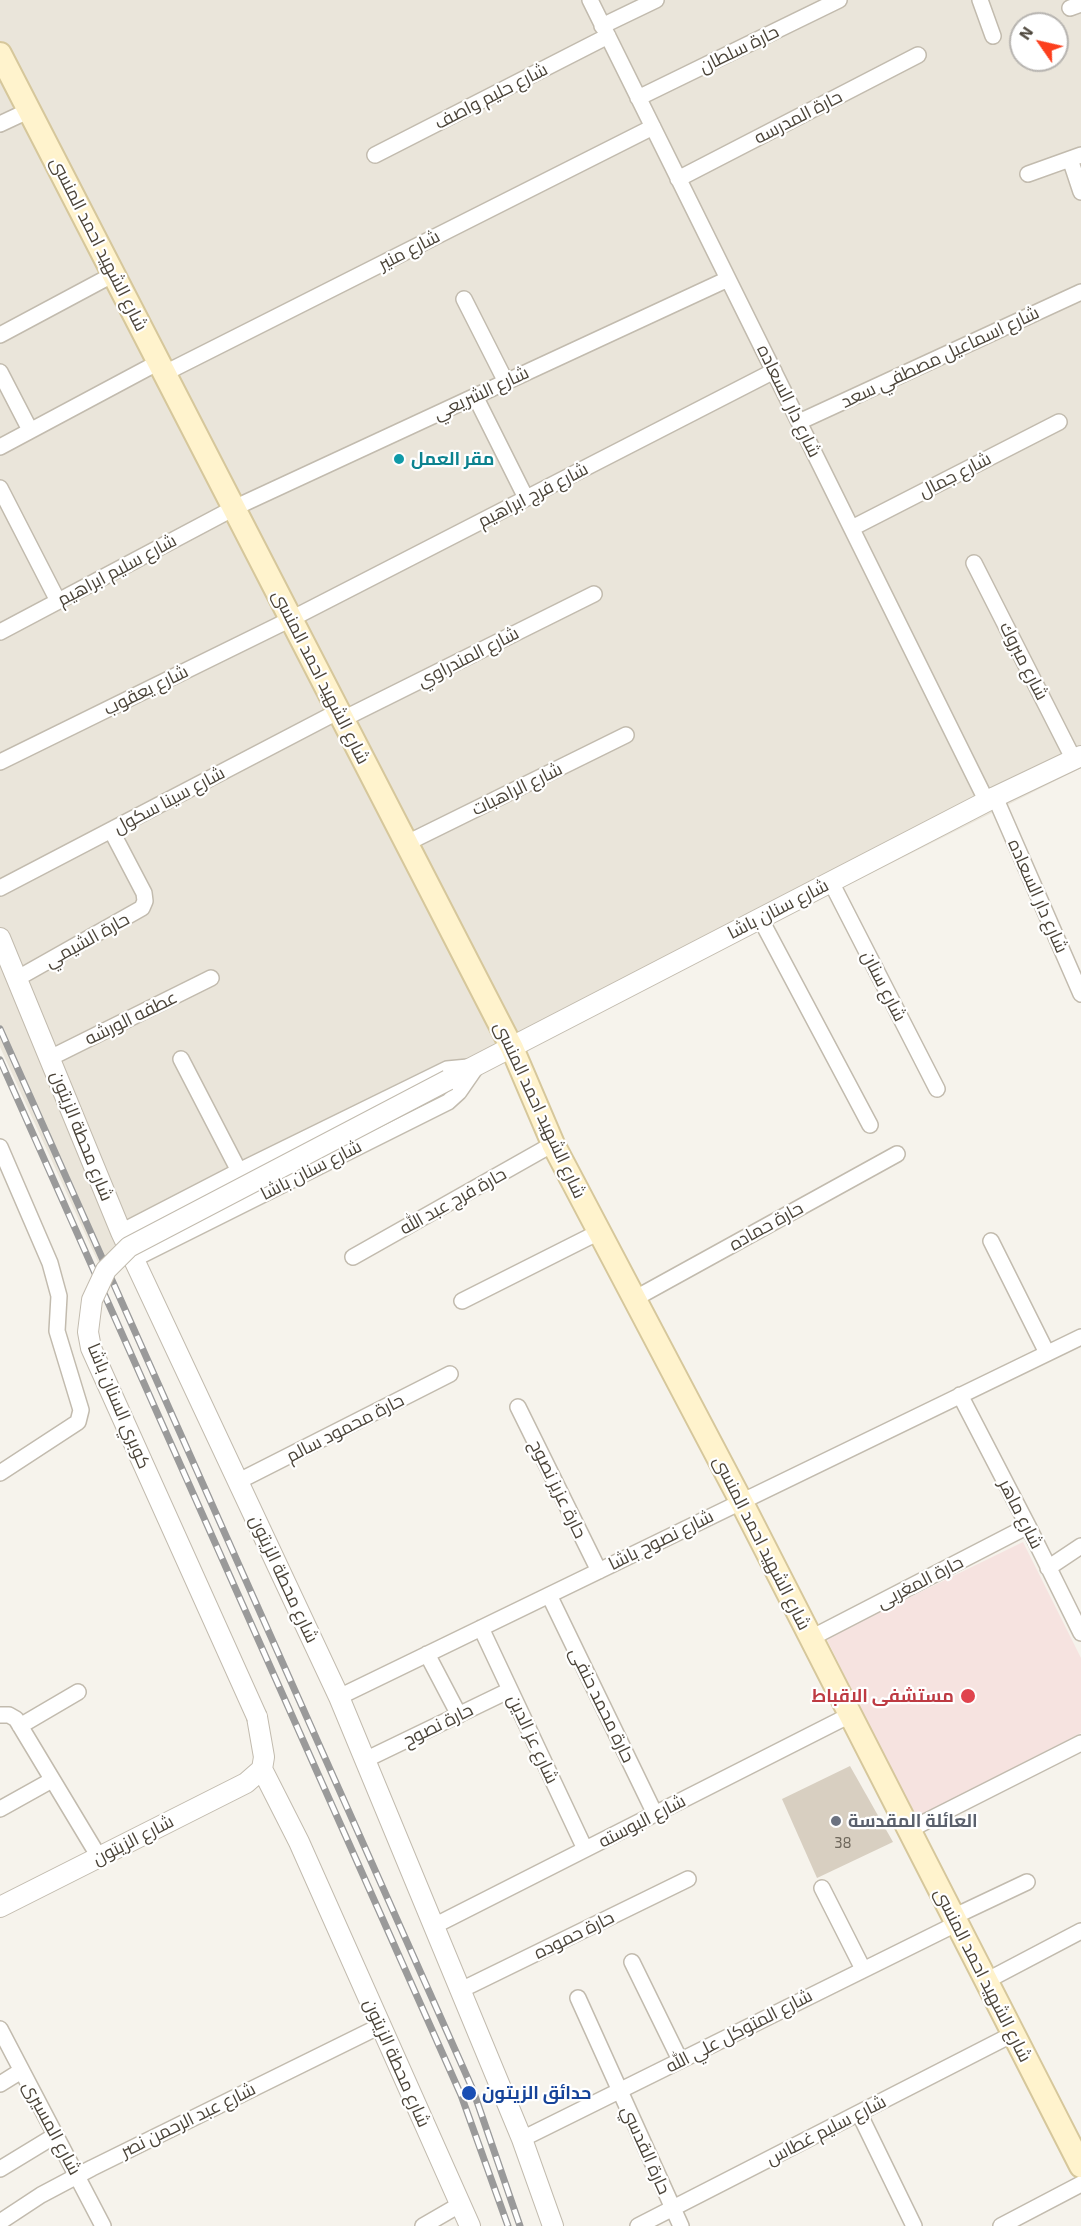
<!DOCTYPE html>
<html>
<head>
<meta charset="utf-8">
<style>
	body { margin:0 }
	#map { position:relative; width:1081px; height:2226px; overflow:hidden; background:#f6f3ec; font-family:"Exo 2",sans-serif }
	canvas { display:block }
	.north { position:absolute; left:1009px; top:12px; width:60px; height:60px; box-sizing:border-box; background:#fff; border:2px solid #b7b4b0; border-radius:50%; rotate:304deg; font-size:16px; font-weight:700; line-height:24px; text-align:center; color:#4b4439 }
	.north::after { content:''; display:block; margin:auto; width:21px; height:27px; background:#fc3f1d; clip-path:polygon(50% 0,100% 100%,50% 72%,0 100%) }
</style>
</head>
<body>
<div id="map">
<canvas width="1081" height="2226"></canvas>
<div class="north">N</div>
</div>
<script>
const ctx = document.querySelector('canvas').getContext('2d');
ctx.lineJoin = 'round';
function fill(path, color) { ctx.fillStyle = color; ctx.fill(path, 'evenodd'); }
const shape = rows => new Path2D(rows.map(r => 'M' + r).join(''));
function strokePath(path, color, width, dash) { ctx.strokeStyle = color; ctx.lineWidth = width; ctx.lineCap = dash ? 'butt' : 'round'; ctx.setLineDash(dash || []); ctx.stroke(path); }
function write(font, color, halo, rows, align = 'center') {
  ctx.font = font + ' "Exo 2",Cairo,sans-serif'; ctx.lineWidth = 4.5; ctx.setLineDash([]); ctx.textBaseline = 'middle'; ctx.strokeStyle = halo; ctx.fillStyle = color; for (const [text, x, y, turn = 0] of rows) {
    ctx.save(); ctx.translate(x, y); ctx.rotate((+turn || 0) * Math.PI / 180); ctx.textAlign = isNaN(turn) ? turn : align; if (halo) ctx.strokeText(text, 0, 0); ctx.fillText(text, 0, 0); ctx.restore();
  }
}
const residential = shape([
	[0,0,1081,0,1081,768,98,1262,0,1047],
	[1021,24,1057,24,1057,60,1021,60]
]);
const medical = shape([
	[1023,1542,1081,1658,1081,1733,915,1818,826,1638]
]);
const building = shape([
	[850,1766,893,1842,817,1878,782,1799]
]);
const minor = shape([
	[590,0,987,802],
	[980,0,993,36],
	[1070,8,1081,4],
	[602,26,656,0],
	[638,98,839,0],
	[0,124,30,110],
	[375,155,608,36],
	[1070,159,1081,192],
	[1028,174,1081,155],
	[678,179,918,55],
	[464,299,506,382],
	[0,335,114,274],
	[0,372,30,430],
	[165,373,653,127],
	[475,396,526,498],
	[799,422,1081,292],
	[0,447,159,362],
	[0,488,58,601],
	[852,528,1059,422],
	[974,563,1074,760],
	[0,632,234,508,728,279],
	[343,719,594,594],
	[0,762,291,619,774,371],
	[995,797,1081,994],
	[407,843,626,735],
	[831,882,937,1089],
	[0,888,339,711],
	[760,918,870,1125],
	[18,978,142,908,145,901,144,893,111,830],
	[50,1058,211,978],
	[181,1059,239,1171],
	[0,1147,50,1263,59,1296,57,1331,81,1410,78,1422,0,1473],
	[121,1232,239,1171,447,1069,468,1067],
	[991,1241,1047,1353],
	[353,1257,553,1144],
	[134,1259,448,1102,459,1092,477,1066],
	[634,1299,897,1154],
	[462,1301,599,1232],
	[960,1395,1028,1526,1081,1633],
	[518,1407,599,1571],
	[239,1481,450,1374],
	[1048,1568,1081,1546],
	[549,1595,655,1814],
	[481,1628,585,1849],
	[811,1638,1028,1526],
	[427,1654,459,1715],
	[339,1697,1081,1337],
	[0,1715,9,1715,16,1719,99,1857],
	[20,1726,78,1692],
	[365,1760,510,1690],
	[0,1809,52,1780],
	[909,1830,1081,1743],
	[822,1888,863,1969],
	[953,1917,1027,1882],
	[434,1926,850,1715],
	[632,1962,680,2060],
	[986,1981,1081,1931],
	[461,1990,688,1879],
	[578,1998,681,2226],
	[0,2029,103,2226],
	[0,2084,21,2071],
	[859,2113,914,2226],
	[522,2139,956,1924],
	[0,2169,56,2135],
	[0,2222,41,2195,92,2168,380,2026],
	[423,2226,461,2204],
	[638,2226,1013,2034],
	[1001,2226,1081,2184]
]);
const tertiary = shape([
	[0,938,121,1232,339,1697,522,2139,553,2226],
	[448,1080,995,797,1081,756],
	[257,1717,264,1757,262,1769],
	[262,1769,299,1842,470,2226],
	[0,1907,246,1783,262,1769]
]);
const secondary = shape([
	[0,54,512,1048,553,1144,741,1501,1081,2166]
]);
const rail = shape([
	[0,1029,473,2090,520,2226],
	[0,1060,461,2095,508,2226]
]);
const tertiaryBridge = shape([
	[257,1717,91,1348,88,1332,92,1300,106,1270,129,1247,448,1080]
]);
const markers = [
	[399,459,6,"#0f9aa8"],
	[968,1696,8,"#e0444e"],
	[836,1821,6,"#6b7280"],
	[469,2093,8,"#1a4fb4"]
];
const numberNames = [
	["38",843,1843]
];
const streetNames = [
	["حارة سلطان",739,49,-26],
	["شارع حليم واصف",491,96,-27],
	["حارة المدرسه",798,117,-27],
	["شارع الشهيد احمد المنسى",99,244,63],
	["شارع منير",409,250,-27],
	["شارع اسماعيل مصطفي سعد",940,357,-25],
	["شارع الشريعي",481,393,-25],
	["شارع دار السعاده",789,401,64],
	["شارع جمال",955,475,-27],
	["شارع فرج ابراهيم",533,495,-27],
	["شارع سليم ابراهيم",117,570,-28],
	["شارع المندراوي",468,657,-27],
	["شارع مبروك",1024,661,63],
	["شارع الشهيد احمد المنسى",321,677,63],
	["شارع يعقوب",146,690,-26],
	["شارع الراهبات",517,789,-26],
	["شارع سينا سكول",169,800,-28],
	["شارع دار السعاده",1038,896,66],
	["شارع سنان باشا",778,909,-27],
	["حارة الشيمي",87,940,-29],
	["شارع سنان",884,986,63],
	["عطفه الورشه",131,1018,-26],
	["شارع الشهيد احمد المنسى",540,1110,65],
	["شارع محطة الزيتون",82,1136,68],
	["شارع سنان باشا",311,1170,-27],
	["حارة فرج عبد الله",453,1201,-29],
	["حارة حماده",766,1226,-29],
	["كوبري السنان باشا",119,1406,67],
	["حارة محمود سالم",345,1428,-27],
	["حارة عزيز نصوح",558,1489,64],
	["شارع ماهر",1021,1514,63],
	["شارع نصوح باشا",661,1540,-26],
	["شارع الشهيد احمد المنسى",762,1543,63],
	["شارع محطة الزيتون",284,1579,65],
	["حارة المغربى",920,1582,-27],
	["حارة محمد حنفى",602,1705,64],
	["حارة نصوح",438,1725,-26],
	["شارع عز الدين",533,1739,65],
	["شارع البوسته",642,1821,-27],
	["شارع الزيتون",133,1840,-27],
	["حارة حموده",574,1935,-26],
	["شارع الشهيد احمد المنسى",983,1975,63],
	["شارع المتوكل علي الله",739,2031,-27],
	["شارع محطة الزيتون",397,2063,66],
	["شارع عبد الرحمن نصر",188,2120,-26],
	["شارع المسيرى",52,2128,62],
	["شارع سليم غطاس",826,2130,-27],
	["حارة القدسي",646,2150,66]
];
const cultureNames = [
	["مقر العمل",411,459]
];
const healthNames = [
	["مستشفى الاقباط",954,1696]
];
const worshipNames = [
	["العائلة المقدسة",848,1821]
];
const transitNames = [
	["حدائق الزيتون",482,2093]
];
fill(residential, '#eae5da');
fill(medical, '#f6e3e0');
fill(building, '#d8cfc1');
strokePath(minor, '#c2bbae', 18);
strokePath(tertiary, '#c2bbae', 22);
strokePath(secondary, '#d6c79b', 26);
strokePath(minor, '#fff', 15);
strokePath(tertiary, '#fff', 20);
strokePath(secondary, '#fff3cd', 22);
strokePath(rail, '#9a9a9a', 7);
strokePath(rail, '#fff', 4.5, [14]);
strokePath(tertiaryBridge, '#c2bbae', 22, []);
strokePath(tertiaryBridge, '#fff', 20);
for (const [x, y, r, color] of markers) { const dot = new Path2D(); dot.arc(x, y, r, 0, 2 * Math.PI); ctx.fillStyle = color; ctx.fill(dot); strokePath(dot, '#fff', 2); }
write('15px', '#6e675b', null, numberNames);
write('18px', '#4b4439', '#fff', streetNames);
write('bold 18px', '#0d838f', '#fff', cultureNames, 'left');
write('bold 18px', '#be3a42', '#fff', healthNames, 'right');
write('bold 18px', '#5b616d', '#fff', worshipNames, 'left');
write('bold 18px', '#164399', '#fff', transitNames, 'left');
</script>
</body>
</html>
